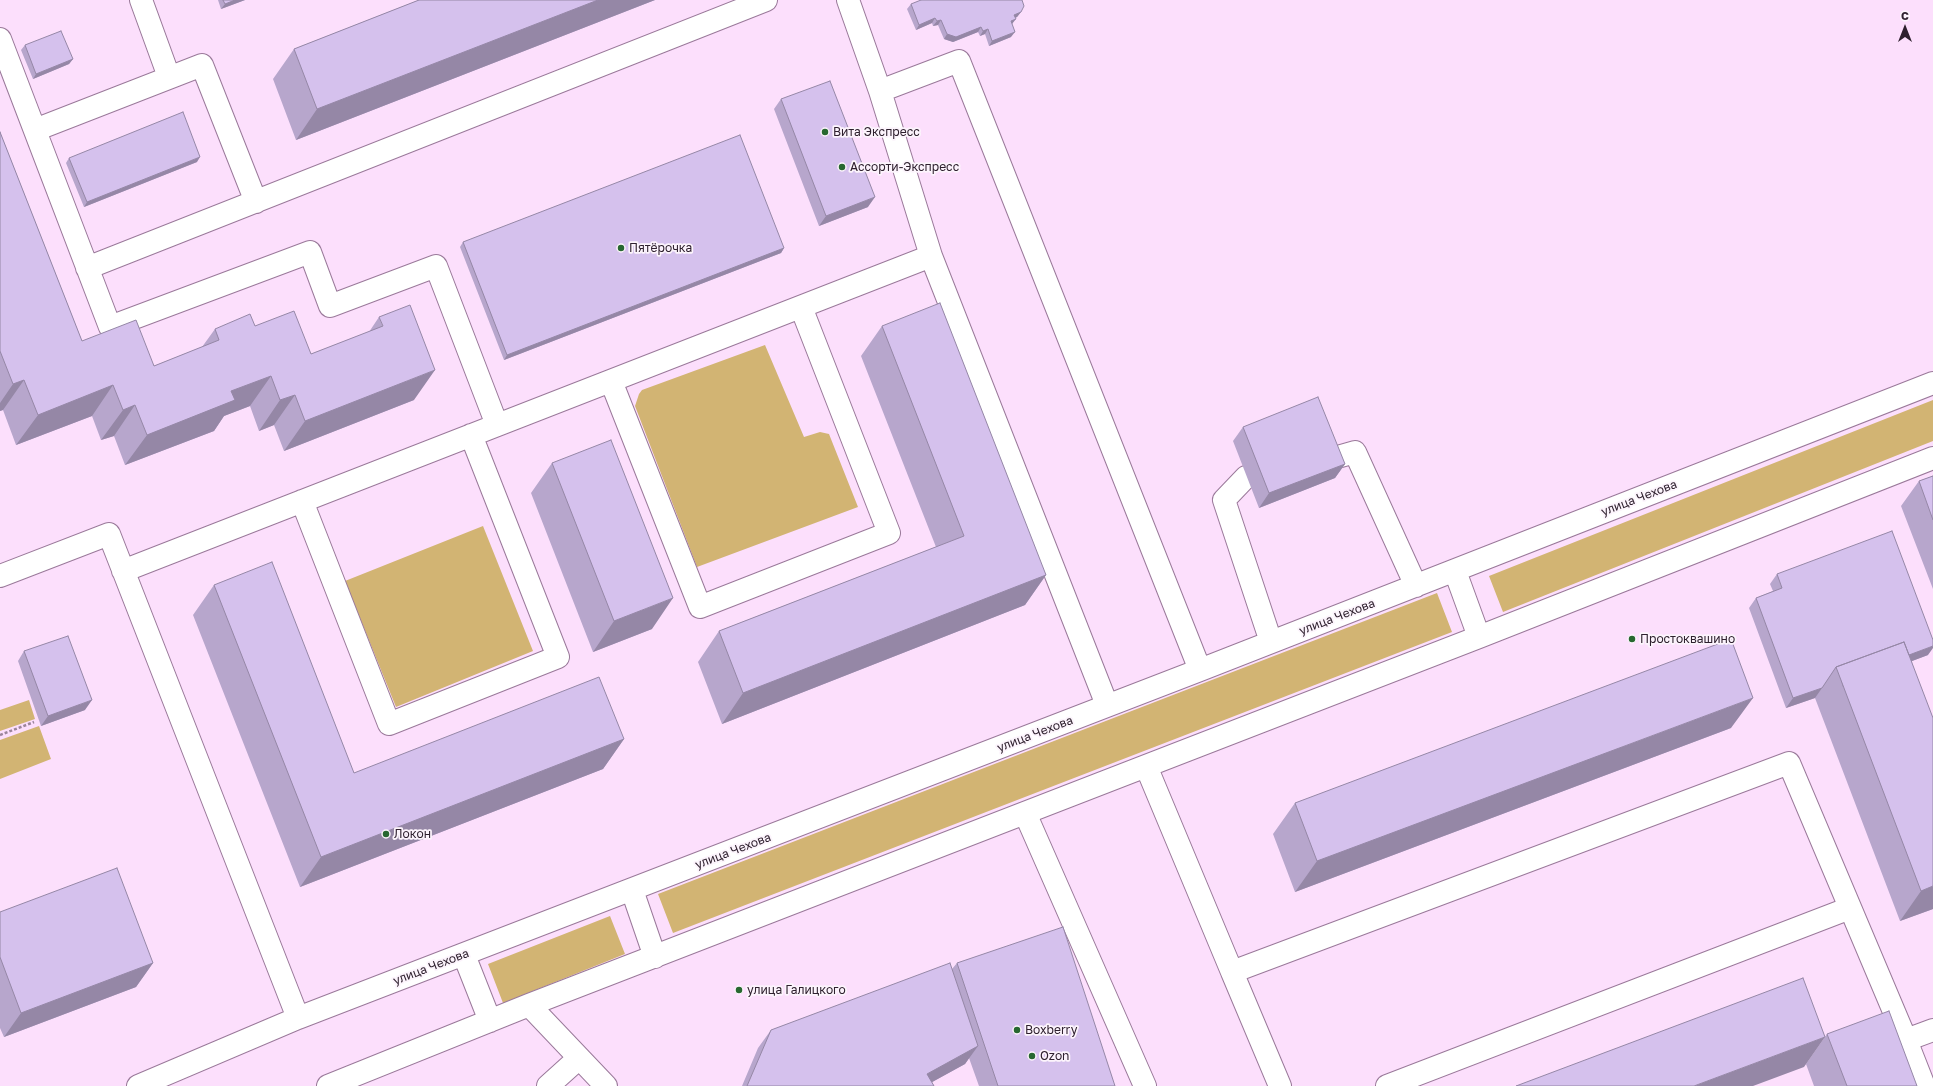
<!DOCTYPE html>
<html>
<head>
<meta charset="utf-8">
<style>
	body { margin:0 }
	#map { position:relative; width:1933px; height:1086px; overflow:hidden; background:#fcdffc; font-family:"Golos Text",sans-serif }
	canvas { display:block }
	.north { position:absolute; left:1885px; top:8px; width:40px; height:40px; -webkit-text-stroke:3px #fcf4fc; paint-order:stroke; rotate:0deg; font-size:11px; font-weight:700; line-height:16px; text-align:center; color:#2e202e }
	.north::after { content:''; display:block; margin:auto; width:14px; height:18px; background:#2e202e; clip-path:polygon(50% 0,100% 100%,50% 72%,0 100%) }
</style>
</head>
<body>
<div id="map">
<canvas width="1933" height="1086"></canvas>
<div class="north">С</div>
</div>
<script>
const ctx = document.querySelector('canvas').getContext('2d');
ctx.lineJoin = 'round';
function fill(path, color) { ctx.fillStyle = color; ctx.fill(path, 'evenodd'); }
const shape = rows => new Path2D(rows.map(r => 'M' + r).join(''));
function strokePath(path, color, width, dash) { ctx.strokeStyle = color; ctx.lineWidth = width; ctx.lineCap = dash ? 'butt' : 'round'; ctx.setLineDash(dash || []); ctx.stroke(path); }
function write(font, color, halo, rows, align = 'center') {
  ctx.font = font + ' "Golos Text",sans-serif'; ctx.lineWidth = 3.5; ctx.setLineDash([]); ctx.textBaseline = 'middle'; ctx.strokeStyle = halo; ctx.fillStyle = color; for (const [text, x, y, turn = 0] of rows) {
    ctx.save(); ctx.translate(x, y); ctx.rotate((+turn || 0) * Math.PI / 180); ctx.textAlign = isNaN(turn) ? turn : align; if (halo) ctx.strokeText(text, 0, 0); ctx.fillText(text, 0, 0); ctx.restore();
  }
}
const green = shape([
	[765,345,804,437,820,432,829,434,858,507,697,567,635,406,639,394,642,390],
	[1933,400,1933,441,1503,612,1489,576],
	[483,526,533,651,396,707,345,581],
	[1437,593,1452,632,673,933,658,894],
	[29,700,35,719,0,731,0,710],
	[39,726,51,759,0,779,0,740],
	[610,916,625,954,503,1003,488,964]
]);
const path = shape([
	[0,735,34,722]
]);
const minor = shape([
	[141,0,169,77],
	[848,0,880,91,931,256,1107,705],
	[0,39,110,327,310,252,330,306,436,266,497,425],
	[880,91,959,61,1200,670],
	[35,130,202,65,256,202],
	[87,268,766,0],
	[611,381,700,607,889,533,801,307],
	[1327,460,1355,452,1416,586],
	[1246,477,1224,500,1271,642],
	[302,501,389,724,558,657,471,435],
	[123,571,931,256],
	[1455,571,1479,637],
	[0,576,109,534,298,1018],
	[1146,766,1232,972,1789,763,1906,1040,1933,1030],
	[1025,813,1145,1086],
	[632,890,655,957],
	[464,955,490,1021],
	[1232,972,1280,1086],
	[529,1005,606,1086],
	[1906,1040,1924,1086],
	[138,1086,298,1018,1200,670,1933,383],
	[328,1086,529,1005,1479,637,1933,458],
	[548,1086,579,1058],
	[1387,1086,1850,908]
]);
const wall = shape([
	[218,0,245,0,221,9],
	[419,0,655,0,296,140,273,79,294,49],
	[911,4,1021,12,1017,17,1015,18,1012,24,1011,37,989,46,985,34,980,36,978,32,953,42,944,39,938,25,933,26,932,23,916,30,907,9],
	[25,45,73,59,69,64,33,79,21,50],
	[781,99,868,207,819,226,774,109],
	[0,132,82,341,154,366,202,347,215,329,255,326,311,354,369,332,379,317,414,400,284,451,274,425,259,431,250,406,224,416,214,431,125,465,114,436,101,440,92,416,16,445,3,410,0,411],
	[69,158,197,162,84,207,66,163],
	[463,242,784,248,781,253,504,360,460,247],
	[882,326,1046,575,1025,605,722,724,698,662,719,631,936,547,861,356],
	[1243,427,1345,464,1335,478,1259,508,1233,441],
	[552,463,652,629,593,652,531,493],
	[1933,476,1933,589,1901,506,1919,481],
	[1777,574,1928,655,1912,661,1933,909,1900,921,1815,698,1786,708,1749,608,1756,598,1773,591,1770,584],
	[214,585,354,773,624,739,603,769,300,887,193,615],
	[24,651,85,710,41,726,18,661],
	[1731,728,1295,892,1273,834,1295,803],
	[0,912,153,963,136,987,4,1037,0,1028],
	[957,963,1115,1086,979,1086,969,1058,965,1064,932,1082,934,1086,742,1086,758,1048,771,1030,952,969],
	[1827,1034,1917,1086,1814,1086,1806,1064]
]);
const shadedWall = shape([
	[235,0,245,0,221,9,225,4],
	[598,0,655,0,296,140,317,109],
	[1021,12,1017,17,1010,20,1014,15],
	[935,18,932,23,916,30,919,25],
	[1016,19,1012,24,1011,21],
	[941,20,938,25,933,26,937,21],
	[981,27,978,32,953,42,944,39,947,34],
	[988,29,985,34,980,36,983,31],
	[1015,32,1011,37,989,46,992,41],
	[73,59,69,64,33,79,36,74],
	[200,157,197,162,84,207,87,202],
	[875,197,868,207,819,226,826,216],
	[784,248,781,253,504,360,507,355],
	[435,370,414,400,284,451,305,421],
	[271,376,250,406,224,416,214,431,125,465,147,435,231,391],
	[24,380,3,410,0,411,0,403,13,384],
	[113,385,92,416,16,445,38,415],
	[295,395,274,425,259,431,280,400],
	[135,405,114,436,101,440,123,410],
	[1345,464,1335,478,1259,508,1269,493],
	[1046,575,1025,605,722,724,743,693],
	[673,598,652,629,593,652,614,621],
	[1933,646,1933,648,1928,655,1843,687,1841,680],
	[1822,688,1815,698,1786,708,1793,698],
	[1753,698,1731,728,1295,892,1317,861],
	[92,700,85,710,41,726,48,716],
	[624,739,603,769,300,887,321,857],
	[1933,886,1933,909,1900,921,1921,891],
	[153,963,136,987,4,1037,21,1013],
	[1825,1037,1804,1067,1753,1086,1694,1086],
	[978,1046,965,1064,925,1086,927,1074]
]);
const building = shape([
	[223,0,235,0,225,4,223,0],
	[419,0,598,0,317,109,294,49,419,0],
	[921,0,1022,0,1024,6,1021,12,1014,15,1016,19,1011,21,1015,32,992,41,988,29,983,31,981,27,956,37,947,34,941,20,937,21,935,18,919,25,911,4,921,0],
	[61,31,73,59,36,74,25,45,61,31],
	[830,81,875,197,826,216,781,99,830,81],
	[183,112,200,157,87,202,69,158,183,112],
	[0,132,82,341,136,320,154,366,219,340,215,329,250,314,255,326,294,311,311,354,383,326,379,317,410,305,435,370,305,421,295,395,280,400,271,376,231,391,235,400,147,435,135,405,123,410,113,385,38,415,24,380,13,384,0,351,0,132],
	[740,135,784,248,507,355,463,242,740,135],
	[940,303,1046,575,743,693,719,631,964,536,882,326,940,303],
	[1318,397,1345,464,1269,493,1243,427,1318,397],
	[611,440,673,598,614,621,552,463,611,440],
	[1933,476,1933,520,1919,481,1933,476],
	[1892,531,1933,640,1933,646,1909,655,1904,642,1836,667,1822,688,1793,698,1756,598,1782,588,1777,574,1892,531],
	[272,562,354,773,599,677,624,739,321,857,214,585,272,562],
	[68,636,92,700,48,716,24,651,68,636],
	[1731,639,1753,698,1317,861,1295,803,1731,639],
	[1904,642,1933,718,1933,886,1921,891,1836,667,1904,642],
	[117,868,153,963,21,1013,0,957,0,912,117,868],
	[1063,927,1115,1086,998,1086,957,963,1063,927],
	[950,963,978,1046,927,1074,934,1086,747,1086,771,1030,950,963],
	[1803,978,1825,1037,1694,1086,1516,1086,1803,978],
	[1889,1011,1917,1086,1847,1086,1827,1034,1889,1011]
]);
const markers = [
	[825,132,4,"#276730"],
	[842,167,4,"#276730"],
	[621,248,4,"#276730"],
	[1632,639,4,"#276730"],
	[386,834,4,"#276730"],
	[739,990,4,"#276730"],
	[1017,1030,4,"#276730"],
	[1032,1056,4,"#276730"]
];
const poiNames = [
	["Вита Экспресс",833,132],
	["Ассорти-Экспресс",850,167],
	["Пятёрочка",629,248],
	["Простоквашино",1640,639],
	["Локон",394,834],
	["улица Галицкого",747,990],
	["Boxberry",1025,1030],
	["Ozon",1040,1056]
];
const streetNames = [
	["улица Чехова",1639,498,-21],
	["улица Чехова",1337,617,-21],
	["улица Чехова",1035,734,-21],
	["улица Чехова",733,851,-21],
	["улица Чехова",431,967,-21]
];
fill(green, '#d2b473');
strokePath(minor, '#9a799a', 24);
strokePath(path, '#9b859b', 2.5, [3, 2]);
strokePath(minor, '#fff', 22);
fill(wall, '#b7a6cc');
fill(shadedWall, '#9587a6');
fill(building, '#d5c1ed');
strokePath(building, '#9587a6', 1);
for (const [x, y, r, color] of markers) { const dot = new Path2D(); dot.arc(x, y, r, 0, 2 * Math.PI); ctx.fillStyle = color; ctx.fill(dot); strokePath(dot, '#fcf4fc', 1.5); }
write('12px', '#2e202e', '#fcf4fc', poiNames, 'left');
write('12px', '#2e202e', '#fcf4fc', streetNames);
</script>
</body>
</html>
